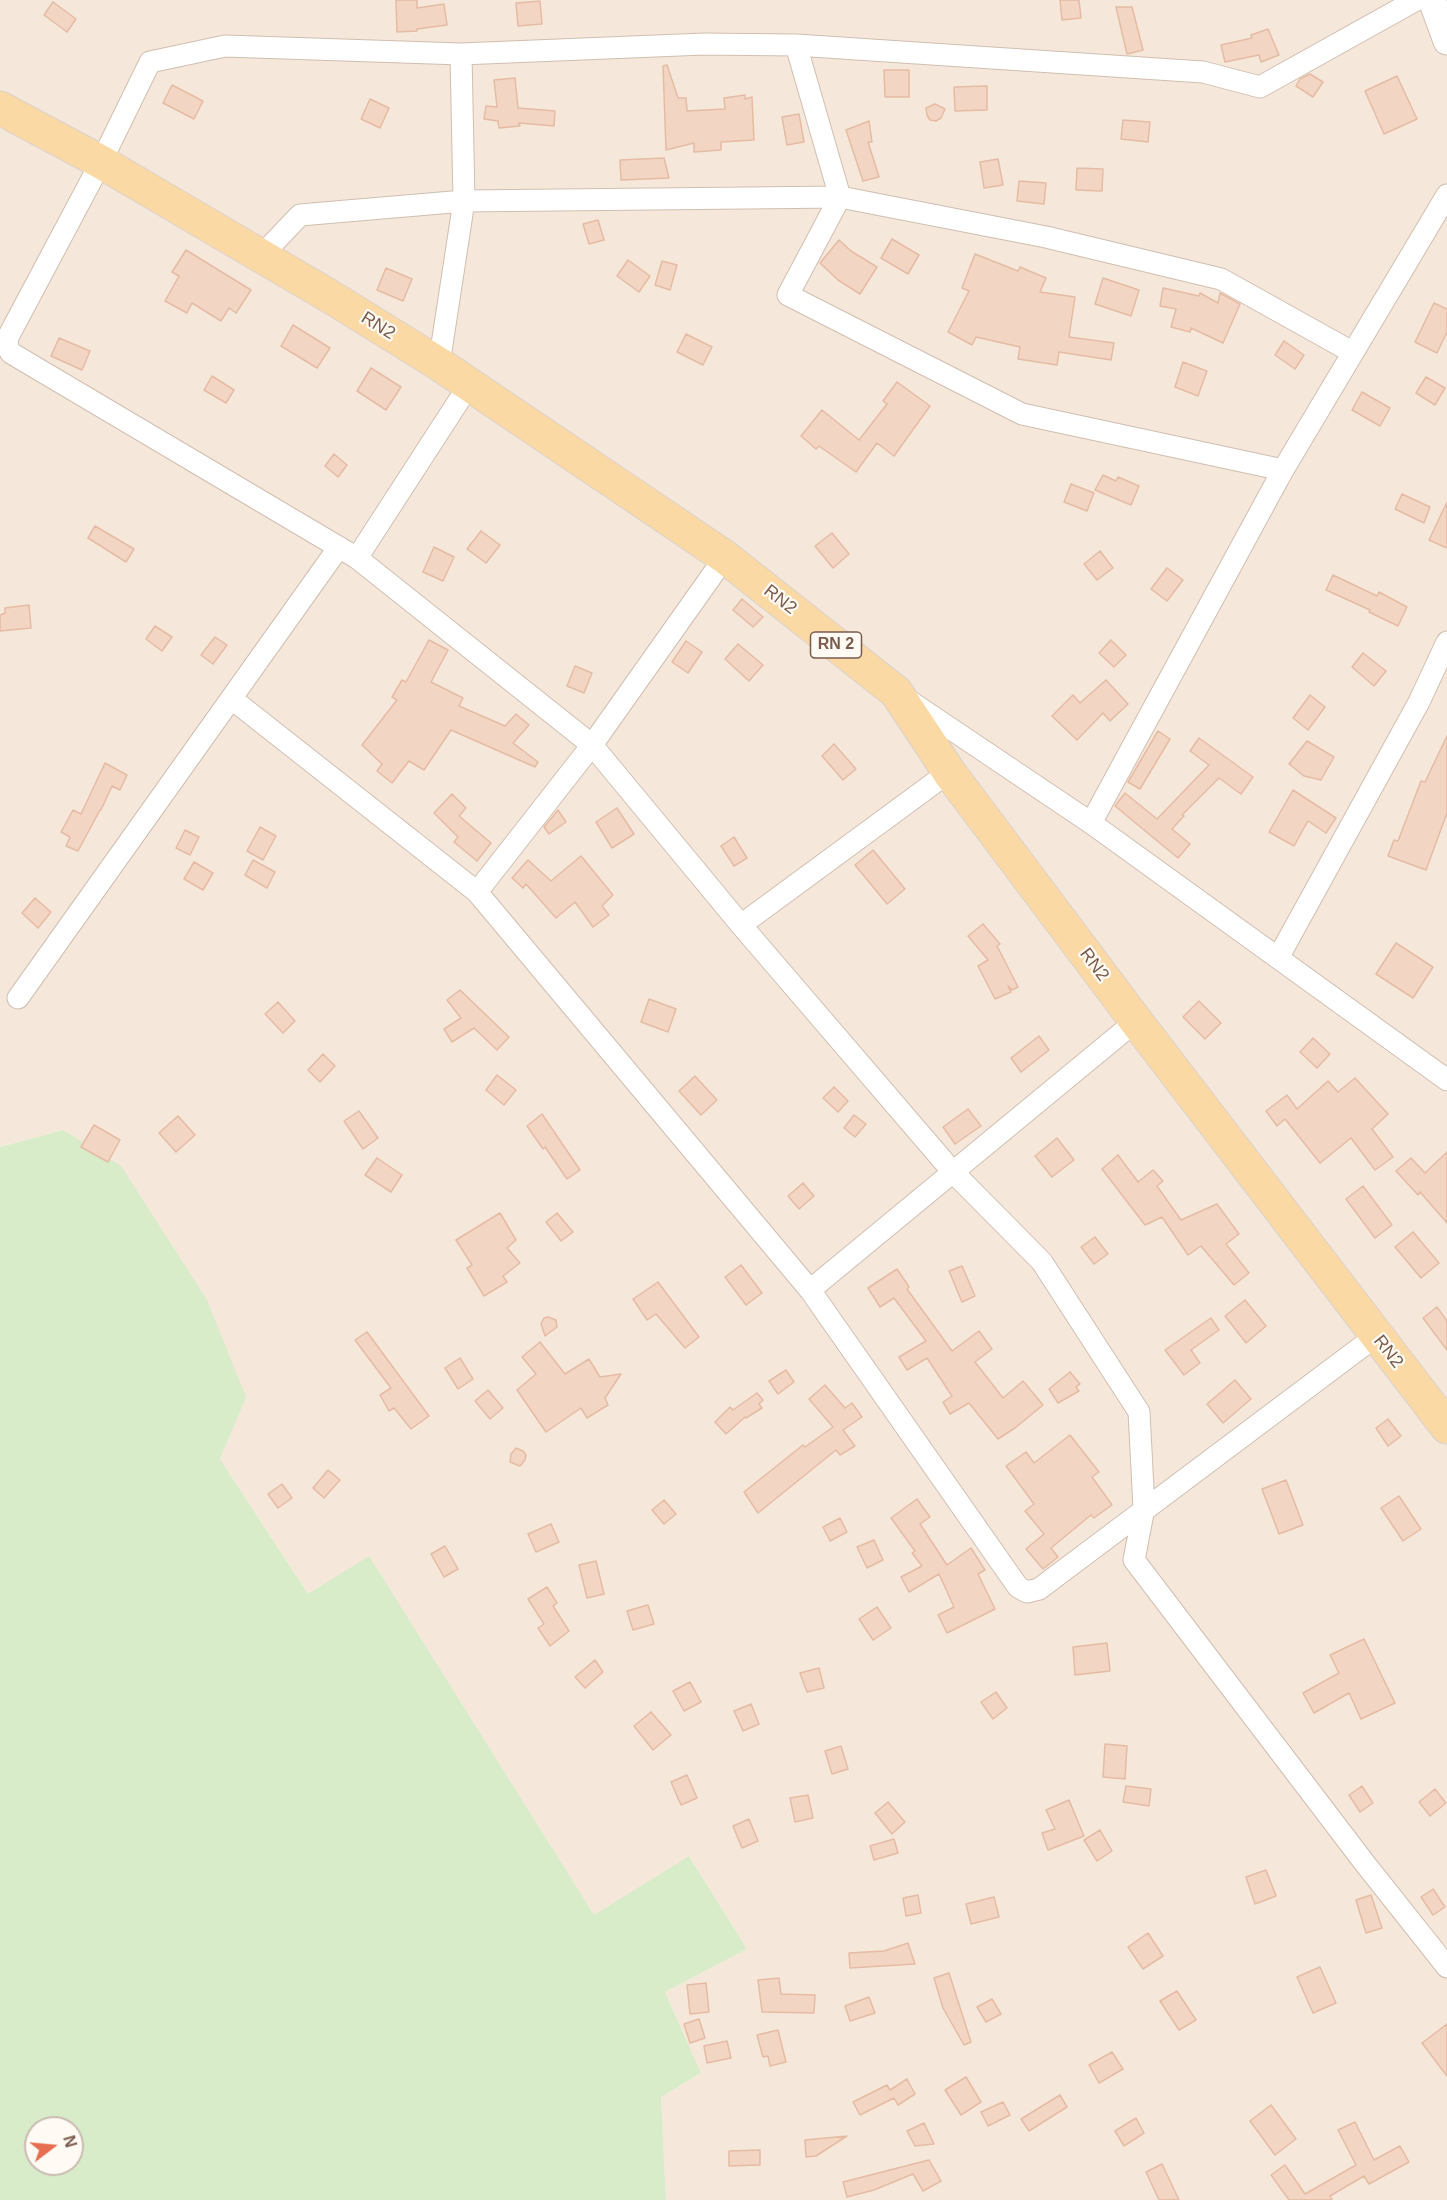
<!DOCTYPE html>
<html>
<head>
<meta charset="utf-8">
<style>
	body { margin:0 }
	#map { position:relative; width:1447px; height:2200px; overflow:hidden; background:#fdf6ec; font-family:Helvetica,sans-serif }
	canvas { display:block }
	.north { position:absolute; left:24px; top:2116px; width:60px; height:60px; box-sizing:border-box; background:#fffaf3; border:2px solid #cabbb1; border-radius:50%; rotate:74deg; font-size:16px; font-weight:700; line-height:24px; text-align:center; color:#7a5c4d }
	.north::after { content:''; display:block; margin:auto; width:21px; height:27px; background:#e76f51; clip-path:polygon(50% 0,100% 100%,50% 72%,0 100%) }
</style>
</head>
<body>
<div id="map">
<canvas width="1447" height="2200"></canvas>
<div class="north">N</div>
</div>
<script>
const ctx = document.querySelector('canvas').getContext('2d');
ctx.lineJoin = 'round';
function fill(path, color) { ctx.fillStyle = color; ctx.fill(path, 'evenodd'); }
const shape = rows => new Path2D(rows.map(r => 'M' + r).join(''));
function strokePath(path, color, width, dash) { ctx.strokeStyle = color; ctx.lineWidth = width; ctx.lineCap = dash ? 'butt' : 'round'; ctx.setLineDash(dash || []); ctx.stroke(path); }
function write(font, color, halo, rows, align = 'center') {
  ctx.font = font + ' Helvetica,sans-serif'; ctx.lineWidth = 4.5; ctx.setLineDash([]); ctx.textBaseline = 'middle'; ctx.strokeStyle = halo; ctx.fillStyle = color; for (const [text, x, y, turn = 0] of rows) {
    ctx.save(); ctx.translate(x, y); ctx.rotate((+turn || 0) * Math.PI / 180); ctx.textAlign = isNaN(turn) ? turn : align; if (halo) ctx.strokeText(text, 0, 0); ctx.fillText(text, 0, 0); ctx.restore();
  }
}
const residential = shape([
	[0,0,1447,0,1447,2200,666,2200,661,2097,701,2073,665,1992,747,1949,689,1856,594,1916,369,1557,308,1594,220,1459,245,1397,63,1130,0,1147]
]);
const green = shape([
	[63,1130,121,1166,207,1300,246,1397,220,1459,308,1594,369,1556,594,1915,689,1856,747,1949,665,1992,701,2073,661,2097,666,2200,0,2200,0,1147],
	[36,2128,72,2128,72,2164,36,2164]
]);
const building = shape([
	[396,0,417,0,417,8,444,4,447,25,417,29,417,31,397,32,396,0],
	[1060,0,1079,0,1081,18,1062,20,1060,0],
	[540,1,542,24,518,26,516,3,540,1],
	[53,2,76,19,67,32,44,15,53,2],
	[1116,7,1132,7,1143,50,1127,54,1116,7],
	[1268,29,1279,55,1261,62,1259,55,1225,62,1221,45,1252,38,1251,35,1268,29],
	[667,65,678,98,686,98,687,111,725,109,724,98,745,95,745,99,752,97,754,140,721,142,721,150,694,152,694,143,666,150,663,66,667,65],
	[884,70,909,70,909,97,885,97,884,70],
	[1310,74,1323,82,1313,97,1296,86,1300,79,1310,74],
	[1397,76,1417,119,1384,134,1365,91,1397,76],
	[515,78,518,108,555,111,554,126,519,123,520,126,499,128,498,121,484,119,486,106,497,107,494,80,515,78],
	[172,85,203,101,194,119,163,103,172,85],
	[987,86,987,110,955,111,954,87,987,86],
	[370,99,389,108,380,128,361,119,370,99],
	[935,104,945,109,941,118,936,121,930,120,927,115,926,108,935,104],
	[799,114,804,142,787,145,782,117,799,114],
	[1123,120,1150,122,1148,142,1121,139,1123,120],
	[869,121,872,142,868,142,879,177,863,181,846,130,869,121],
	[664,158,669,178,621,180,620,160,664,158],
	[998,159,1003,185,984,188,980,162,998,159],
	[1077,168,1103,169,1102,191,1076,190,1077,168],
	[1019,181,1046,183,1044,204,1017,201,1019,181],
	[598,220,604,240,589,244,583,224,598,220],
	[892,239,919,255,908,274,881,258,892,239],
	[839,240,851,251,877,267,860,294,838,280,820,263,839,240],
	[186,250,251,290,236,313,229,308,221,321,192,303,187,313,165,301,179,276,172,272,186,250],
	[975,254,1018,271,1020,267,1046,278,1040,292,1075,297,1069,337,1114,343,1111,360,1059,352,1057,365,1018,359,1020,347,976,337,972,345,948,332,969,291,962,288,975,254],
	[628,260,650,276,639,292,617,276,628,260],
	[662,261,677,265,670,290,655,285,662,261],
	[386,268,412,279,403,301,377,290,386,268],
	[1103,278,1139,290,1131,316,1095,304,1103,278],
	[1163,288,1199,296,1200,293,1218,303,1220,293,1240,304,1223,343,1191,328,1190,332,1171,327,1176,309,1160,306,1163,288],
	[1434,303,1447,309,1447,332,1437,353,1415,342,1434,303],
	[293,325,330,348,317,368,281,346,293,325],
	[686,334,712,347,703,365,677,352,686,334],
	[59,338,90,351,82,370,51,356,59,338],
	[1284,341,1304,355,1295,369,1275,355,1284,341],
	[1183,362,1207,371,1198,396,1175,387,1183,362],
	[371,368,401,387,386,410,357,391,371,368],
	[212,376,234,390,226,403,204,390,212,376],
	[1426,377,1445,388,1435,405,1416,393,1426,377],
	[897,382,930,406,894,456,877,443,856,472,819,446,816,449,801,436,822,410,859,440,887,404,883,401,897,382],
	[1362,392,1390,408,1380,426,1352,410,1362,392],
	[334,454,347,465,338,477,325,466,334,454],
	[1103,475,1116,481,1118,477,1139,486,1131,505,1095,490,1103,475],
	[1071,484,1094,493,1087,511,1064,502,1071,484],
	[1402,494,1430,507,1424,523,1395,509,1402,494],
	[1447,502,1447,548,1429,540,1447,502],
	[95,526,134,549,126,562,88,538,95,526],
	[481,531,500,545,486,563,467,549,481,531],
	[832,533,849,554,833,568,815,546,832,533],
	[434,547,454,557,443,581,423,572,434,547],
	[1100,551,1113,568,1097,580,1084,564,1100,551],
	[1167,568,1183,580,1167,601,1151,589,1167,568],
	[1333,575,1377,596,1379,592,1407,607,1398,626,1369,612,1370,610,1326,590,1333,575],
	[742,599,763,617,753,627,733,610,742,599],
	[29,605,31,628,0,631,0,615,5,613,5,608,29,605],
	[155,626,172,637,162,651,146,639,155,626],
	[215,637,227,645,213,664,201,655,215,637],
	[429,640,448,650,431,682,463,698,459,706,505,726,516,714,529,725,513,743,538,762,535,767,451,730,424,770,409,761,392,783,377,771,382,764,362,745,397,700,392,697,402,680,406,682,429,640],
	[1111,640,1126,655,1114,667,1099,653,1111,640],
	[686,641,702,652,688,673,672,662,686,641],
	[738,644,763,665,749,681,725,659,738,644],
	[1363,653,1386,671,1374,686,1352,667,1363,653],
	[575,666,592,673,584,693,567,686,575,666],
	[1106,680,1128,704,1110,721,1103,713,1077,740,1052,716,1073,695,1080,703,1106,680],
	[1310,695,1325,707,1308,730,1293,718,1310,695],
	[1158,731,1170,739,1140,789,1128,782,1158,731],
	[1447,736,1447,813,1426,870,1388,856,1394,840,1398,841,1421,781,1425,782,1447,736],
	[1199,738,1253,777,1241,794,1219,778,1182,815,1184,816,1172,829,1190,844,1178,858,1115,806,1125,793,1157,819,1209,765,1190,751,1199,738],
	[1307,741,1334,757,1321,780,1304,776,1289,764,1307,741],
	[834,744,856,769,843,780,822,756,834,744],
	[105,763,127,775,120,790,112,786,101,810,100,810,78,851,66,846,70,837,61,832,73,810,81,814,105,763],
	[1293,790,1336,818,1326,833,1308,821,1294,846,1269,832,1293,790],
	[452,794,466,808,459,816,491,843,477,861,454,842,458,837,434,813,452,794],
	[617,808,634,834,612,848,596,822,617,808],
	[558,810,566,822,549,834,544,827,558,810],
	[260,827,276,836,263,860,247,851,260,827],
	[185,830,199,837,190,855,176,848,185,830],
	[734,837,747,858,734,866,721,846,734,837],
	[873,850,905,889,887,904,855,865,873,850],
	[581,856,613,895,602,906,609,915,593,927,575,902,556,918,526,884,523,888,512,878,528,860,551,881,581,856],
	[253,860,275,872,267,888,245,875,253,860],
	[194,862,213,873,203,890,184,879,194,862],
	[35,898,51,912,38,928,22,913,35,898],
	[983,924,1000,944,997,946,1018,987,1012,990,1008,986,1011,992,995,999,978,966,988,960,968,936,983,924],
	[1396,943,1433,967,1413,998,1376,974,1396,943],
	[460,990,509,1037,497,1050,474,1028,452,1042,444,1029,461,1018,447,1000,460,990],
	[649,999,676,1009,668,1032,641,1022,649,999],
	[1199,1001,1221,1023,1205,1039,1183,1017,1199,1001],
	[278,1002,295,1021,283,1033,265,1014,278,1002],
	[1039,1036,1049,1050,1021,1072,1011,1058,1039,1036],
	[1313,1038,1330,1054,1317,1068,1300,1052,1313,1038],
	[323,1054,335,1066,320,1082,308,1070,323,1054],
	[497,1075,516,1090,504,1105,486,1090,497,1075],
	[695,1076,717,1100,701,1115,679,1091,695,1076],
	[1355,1078,1388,1114,1372,1129,1393,1157,1375,1170,1351,1138,1320,1163,1285,1119,1277,1126,1266,1111,1287,1095,1297,1109,1328,1081,1338,1092,1355,1078],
	[834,1087,848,1101,838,1112,823,1098,834,1087],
	[968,1109,981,1126,955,1144,943,1127,968,1109],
	[359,1111,378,1138,363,1149,344,1121,359,1111],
	[542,1114,580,1170,567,1179,545,1147,543,1149,527,1126,542,1114],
	[854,1115,866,1124,855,1137,844,1128,854,1115],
	[178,1116,195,1135,176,1152,159,1133,178,1116],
	[94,1125,120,1140,108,1162,81,1147,94,1125],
	[1057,1138,1074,1160,1052,1177,1035,1156,1057,1138],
	[1447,1152,1447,1223,1420,1192,1418,1195,1396,1171,1411,1158,1425,1173,1447,1152],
	[1118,1155,1138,1182,1153,1170,1163,1181,1157,1186,1181,1220,1217,1204,1239,1234,1226,1244,1249,1273,1234,1285,1201,1246,1188,1255,1162,1217,1145,1225,1102,1169,1118,1155],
	[377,1158,402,1175,391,1192,365,1175,377,1158],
	[803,1183,814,1196,799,1209,788,1196,803,1183],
	[1363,1186,1392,1225,1375,1238,1346,1199,1363,1186],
	[500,1213,516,1240,507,1248,520,1263,503,1276,507,1282,484,1296,467,1268,472,1265,456,1240,500,1213],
	[557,1213,573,1232,561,1241,546,1222,557,1213],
	[1413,1232,1439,1263,1421,1278,1395,1247,1413,1232],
	[1095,1237,1108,1254,1094,1264,1081,1247,1095,1237],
	[741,1265,762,1293,746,1305,725,1277,741,1265],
	[962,1266,975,1296,962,1302,949,1271,962,1266],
	[897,1269,909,1287,907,1289,952,1351,979,1331,992,1349,975,1362,1003,1398,1023,1381,1043,1405,1015,1428,998,1439,969,1403,950,1414,943,1402,952,1396,927,1358,907,1370,899,1357,926,1341,894,1298,880,1307,868,1288,897,1269],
	[658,1282,699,1337,685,1348,656,1314,647,1320,633,1299,658,1282],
	[1245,1300,1266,1326,1246,1343,1225,1316,1245,1300],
	[1437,1307,1447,1321,1447,1350,1423,1318,1437,1307],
	[548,1317,556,1320,557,1327,545,1336,541,1324,544,1318,548,1317],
	[1211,1318,1219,1330,1191,1350,1200,1363,1184,1375,1165,1350,1211,1318],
	[367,1332,429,1416,411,1429,394,1408,389,1411,380,1395,391,1388,355,1340,367,1332],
	[540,1342,565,1374,589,1359,600,1377,621,1374,605,1398,608,1405,587,1418,581,1408,546,1432,517,1390,536,1374,522,1357,540,1342],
	[460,1358,473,1379,458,1389,445,1368,460,1358],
	[786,1370,794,1382,778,1394,769,1381,786,1370],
	[1070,1372,1080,1384,1076,1387,1079,1391,1058,1403,1049,1389,1070,1372],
	[1235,1380,1251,1399,1223,1423,1207,1404,1235,1380],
	[825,1385,845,1408,852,1403,862,1417,843,1430,855,1446,840,1455,836,1450,758,1513,744,1492,803,1445,805,1447,833,1427,809,1399,825,1385],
	[488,1390,503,1408,490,1419,475,1401,488,1390],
	[757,1393,763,1400,759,1404,762,1408,746,1418,745,1417,726,1434,715,1422,730,1407,733,1410,757,1393],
	[1388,1419,1401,1436,1388,1446,1376,1428,1388,1419],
	[1070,1435,1099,1472,1092,1477,1112,1505,1094,1518,1091,1515,1051,1548,1058,1557,1043,1569,1026,1549,1044,1534,1025,1511,1034,1504,1006,1466,1026,1452,1034,1463,1070,1435],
	[516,1448,523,1451,526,1455,525,1460,520,1466,510,1462,511,1454,516,1448],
	[328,1470,340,1480,324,1498,313,1488,328,1470],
	[1286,1480,1303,1525,1279,1534,1262,1489,1286,1480],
	[282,1484,292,1498,278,1508,268,1494,282,1484],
	[1399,1496,1421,1529,1403,1541,1381,1508,1399,1496],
	[917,1499,930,1517,920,1524,947,1565,971,1548,985,1570,978,1574,995,1609,947,1633,938,1615,954,1607,939,1574,909,1592,901,1577,922,1566,912,1553,915,1551,891,1518,917,1499],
	[664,1500,676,1514,664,1524,652,1510,664,1500],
	[840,1518,847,1532,830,1541,823,1527,840,1518],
	[551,1524,559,1542,536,1552,528,1534,551,1524],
	[874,1540,883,1560,867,1568,857,1547,874,1540],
	[445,1546,458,1569,444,1577,431,1554,445,1546],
	[596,1561,604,1594,587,1598,579,1565,596,1561],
	[547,1587,557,1603,553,1606,569,1631,550,1646,538,1628,544,1624,528,1599,547,1587],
	[648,1605,654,1624,633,1630,627,1611,648,1605],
	[877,1607,891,1628,873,1640,859,1619,877,1607],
	[1364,1639,1395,1703,1361,1719,1349,1693,1314,1713,1303,1693,1339,1673,1330,1655,1364,1639],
	[1107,1643,1110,1671,1075,1675,1073,1647,1107,1643],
	[595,1660,603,1672,585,1688,575,1677,595,1660],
	[819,1668,824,1688,807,1692,800,1673,819,1668],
	[690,1682,701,1702,684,1711,673,1691,690,1682],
	[996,1692,1007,1708,993,1719,981,1702,996,1692],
	[751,1704,759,1724,743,1731,734,1711,751,1704],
	[651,1712,671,1735,653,1750,634,1726,651,1712],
	[1105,1744,1127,1746,1125,1779,1103,1777,1105,1744],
	[841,1746,848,1769,832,1774,825,1751,841,1746],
	[687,1775,697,1798,681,1805,671,1782,687,1775],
	[1126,1786,1151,1789,1149,1806,1123,1802,1126,1786],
	[1362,1786,1373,1803,1360,1812,1349,1795,1362,1786],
	[1435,1789,1446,1803,1430,1816,1419,1802,1435,1789],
	[808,1795,813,1818,795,1822,790,1798,808,1795],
	[1069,1800,1084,1836,1048,1850,1042,1833,1055,1829,1046,1810,1069,1800],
	[888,1802,905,1822,892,1834,875,1813,888,1802],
	[749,1819,758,1841,742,1848,733,1826,749,1819],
	[1100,1830,1112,1851,1097,1861,1084,1840,1100,1830],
	[894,1839,898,1853,874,1860,870,1846,894,1839],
	[1266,1870,1276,1896,1255,1904,1246,1877,1266,1870],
	[1433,1889,1445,1907,1433,1915,1421,1897,1433,1889],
	[918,1895,921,1913,906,1916,903,1898,918,1895],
	[1371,1895,1382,1928,1366,1933,1356,1900,1371,1895],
	[994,1897,999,1917,971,1924,966,1904,994,1897],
	[1148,1933,1163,1956,1143,1969,1128,1947,1148,1933],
	[908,1943,915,1964,850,1968,849,1953,884,1951,908,1943],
	[1320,1967,1336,2003,1313,2013,1297,1977,1320,1967],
	[949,1973,971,2042,964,2045,943,2008,934,1978,949,1973],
	[779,1978,781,1994,815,1995,814,2013,762,2012,758,1980,779,1978],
	[706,1983,709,2012,690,2014,687,1985,706,1983],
	[1177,1991,1196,2020,1179,2030,1160,2001,1177,1991],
	[869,1997,875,2013,850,2021,845,2006,869,1997],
	[992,1999,1001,2014,986,2022,977,2007,992,1999],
	[699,2019,705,2038,690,2043,684,2024,699,2019],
	[1447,2024,1447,2076,1422,2043,1447,2024],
	[778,2030,786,2062,770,2066,768,2056,763,2057,757,2035,778,2030],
	[727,2041,731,2058,707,2063,704,2046,727,2041],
	[1112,2052,1123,2069,1099,2083,1089,2065,1112,2052],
	[966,2077,981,2102,961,2115,945,2090,966,2077],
	[907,2079,915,2094,898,2105,894,2098,860,2115,853,2102,887,2085,890,2090,907,2079],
	[1060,2095,1067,2107,1029,2131,1021,2119,1060,2095],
	[1003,2102,1010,2115,988,2126,981,2112,1003,2102],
	[1271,2105,1296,2139,1275,2155,1250,2121,1271,2105],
	[1136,2118,1144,2133,1124,2146,1115,2131,1136,2118],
	[1355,2122,1374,2160,1400,2146,1409,2162,1369,2184,1364,2176,1330,2196,1332,2200,1289,2200,1271,2175,1285,2165,1305,2194,1356,2165,1338,2130,1355,2122],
	[924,2123,934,2144,915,2146,907,2131,924,2123],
	[847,2136,816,2156,806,2157,805,2140,847,2136],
	[760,2150,760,2165,729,2166,729,2151,760,2150],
	[929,2160,941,2181,923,2191,913,2174,874,2190,847,2197,843,2182,929,2160],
	[1162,2164,1179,2200,1159,2200,1146,2172,1162,2164]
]);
const minor = shape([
	[796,45,840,197,788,295,1022,414,1283,470],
	[261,256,300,215,464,201,840,197,1046,237,1221,279,1352,352],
	[439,364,464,201,461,54],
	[725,557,592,745,741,925,952,1171,1042,1262,1139,1412,1144,1508,1134,1560,1363,1861,1447,1967],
	[357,558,469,385],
	[232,699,477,892,810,1290,1018,1587,1027,1592,1039,1589,1376,1336],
	[908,700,1091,823,1447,1080],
	[1091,823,1283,470,1447,195],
	[477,892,592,745,357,558,11,353,7,346,8,337,101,162,150,62,225,46,461,54,704,44,796,45,1203,72,1260,87,1416,0],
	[741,925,949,772],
	[1278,958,1419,702,1447,642],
	[18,998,339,547],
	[810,1290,1136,1021]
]);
const tertiary = shape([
	[1432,0,1447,41]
]);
const primary = shape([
	[0,108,101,162,336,300,439,364,725,557,896,692,949,772,1136,1021,1447,1427]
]);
const shields = [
	[836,645,51]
];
const shieldNames = [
	["RN 2",836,645]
];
const streetNames = [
	["RN2",378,326,32],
	["RN2",780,600,38],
	["RN2",1094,965,53],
	["RN2",1388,1352,52]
];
fill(residential, '#f5e8da');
fill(green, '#d8ecc9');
fill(building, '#f3d5c3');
strokePath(building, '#e6bba3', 1.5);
strokePath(minor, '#d1beb0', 23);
strokePath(tertiary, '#d1beb0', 29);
strokePath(primary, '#dad1cd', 35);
strokePath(minor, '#fff', 21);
strokePath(tertiary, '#fff', 27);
strokePath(primary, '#fbd9a5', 33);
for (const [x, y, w] of shields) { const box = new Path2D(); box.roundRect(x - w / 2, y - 13, w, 26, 4.5); ctx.fillStyle = '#fffaf3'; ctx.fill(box); strokePath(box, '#7a5c4d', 1.5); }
write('bold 16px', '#7a5c4d', null, shieldNames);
write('18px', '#7a5c4d', '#fffaf3', streetNames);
</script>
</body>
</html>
